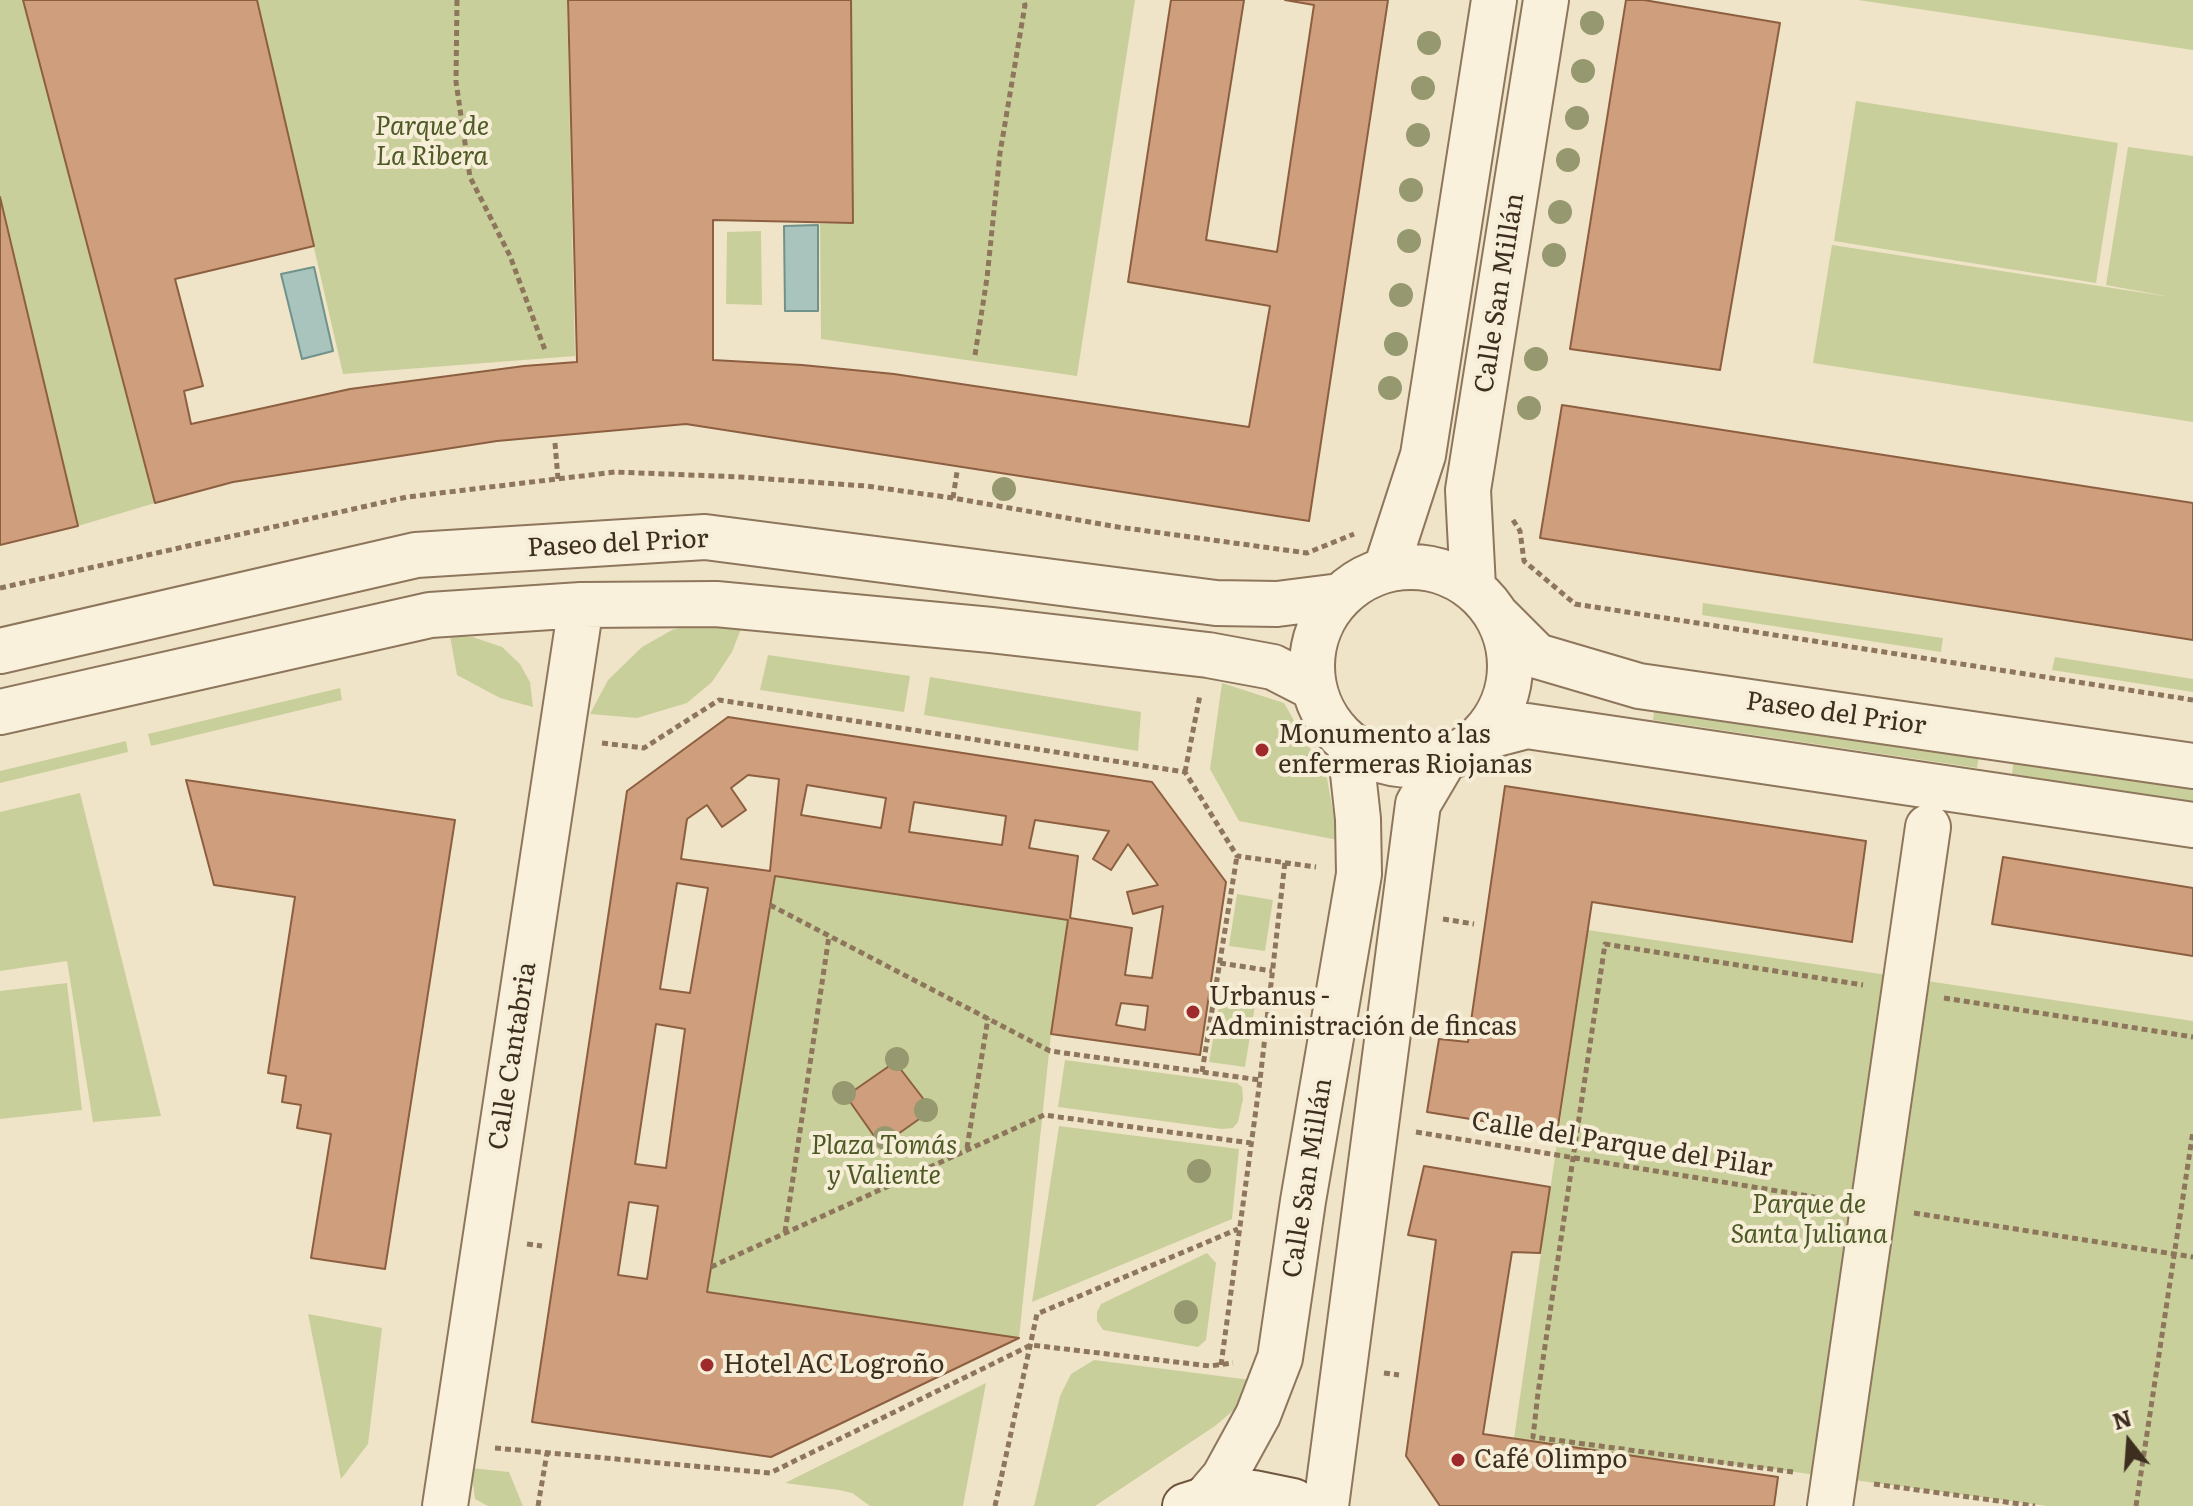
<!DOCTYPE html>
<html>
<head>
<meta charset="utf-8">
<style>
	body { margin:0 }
	#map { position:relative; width:2193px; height:1506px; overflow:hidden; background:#f0e4c8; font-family:Literata,serif }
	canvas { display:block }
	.north { position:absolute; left:2089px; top:1402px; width:80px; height:80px; -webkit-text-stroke:6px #f7eed8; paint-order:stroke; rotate:343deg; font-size:22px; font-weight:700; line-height:32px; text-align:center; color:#3d2e20 }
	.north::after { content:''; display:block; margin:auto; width:28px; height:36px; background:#3d2e20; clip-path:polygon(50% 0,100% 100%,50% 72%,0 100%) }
</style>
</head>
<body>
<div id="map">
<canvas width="2193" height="1506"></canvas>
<div class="north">N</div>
</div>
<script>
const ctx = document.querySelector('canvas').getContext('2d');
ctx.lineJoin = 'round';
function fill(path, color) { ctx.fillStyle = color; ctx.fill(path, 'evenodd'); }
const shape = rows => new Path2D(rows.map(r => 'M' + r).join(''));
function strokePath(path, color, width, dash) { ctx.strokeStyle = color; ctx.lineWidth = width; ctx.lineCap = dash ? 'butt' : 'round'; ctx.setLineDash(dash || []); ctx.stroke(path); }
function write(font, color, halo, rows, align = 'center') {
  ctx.font = font + ' Literata,serif'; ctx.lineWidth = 8; ctx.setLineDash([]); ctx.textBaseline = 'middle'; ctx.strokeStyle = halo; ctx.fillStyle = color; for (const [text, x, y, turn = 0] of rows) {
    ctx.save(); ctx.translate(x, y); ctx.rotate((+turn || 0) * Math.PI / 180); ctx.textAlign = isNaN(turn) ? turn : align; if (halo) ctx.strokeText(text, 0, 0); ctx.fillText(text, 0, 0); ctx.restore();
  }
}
const green = shape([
	[0,0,23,0,155,503,78,526,0,197],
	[257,0,567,0,575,356,343,374],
	[851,0,1135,0,1077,376,821,339,820,224,853,223],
	[1858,0,2193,0,2193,50],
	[1856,101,2118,143,2096,283,1834,241],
	[2128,147,2193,156,2193,422,1813,363,1832,245,2171,297,2106,285],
	[761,231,762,305,726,304,727,232],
	[1703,603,1825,621,1943,638,1941,652,1702,615],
	[715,619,744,621,732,652,712,682,687,703,637,718,590,714,608,680,642,647,672,630],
	[450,636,473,637,502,647,520,664,530,682,533,707,500,698,457,675],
	[768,655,910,676,904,712,760,690],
	[2055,657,2193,679,2193,692,2052,670],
	[930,677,1141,712,1138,751,924,715],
	[1222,683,1284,703,1327,778,1338,840,1239,821,1210,769],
	[340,688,342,700,151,746,148,734],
	[1655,700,1980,750,1977,768,1653,720],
	[126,741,128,752,0,783,0,771],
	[2014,756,2193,784,2193,802,2012,774],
	[80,793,161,1116,93,1122,67,961,0,971,0,812],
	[775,876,1068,920,1051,1034,1019,1338,707,1292],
	[1237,894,1273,900,1265,951,1229,946],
	[1588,930,2193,1021,2193,1506,2047,1506,1765,1468,1513,1445],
	[67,983,82,1110,0,1119,0,991],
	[1221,994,1256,999,1245,1067,1209,1062],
	[1065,1060,1237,1083,1242,1087,1243,1099,1238,1122,1233,1128,1222,1129,1058,1107],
	[1059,1126,1239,1149,1232,1219,1032,1302],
	[1207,1253,1216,1263,1206,1340,1198,1347,1103,1330,1097,1321,1097,1312,1101,1304],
	[308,1314,382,1328,368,1444,341,1479],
	[1094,1360,1251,1380,1235,1409,1215,1426,1095,1506,1034,1506,1060,1396,1071,1374],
	[986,1383,963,1506,870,1506,852,1493,839,1490,785,1483],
	[471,1468,509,1472,523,1506,488,1506,475,1499]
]);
const water = shape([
	[818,225,818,311,785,311,784,226,818,225],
	[314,267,333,351,302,359,281,274,314,267]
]);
const building = shape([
	[23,0,257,0,314,246,175,279,203,386,184,391,191,424,350,389,524,366,577,362,568,0,851,0,853,223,713,220,713,360,802,365,894,374,1249,427,1270,306,1128,282,1171,0,1244,0,1206,240,1277,252,1314,5,1285,0,1388,0,1309,521,686,424,497,441,233,482,155,503,23,0],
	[1626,0,1644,0,1780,23,1720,370,1570,349,1626,0],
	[0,197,78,526,0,545,0,197],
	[1562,405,2193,503,2193,640,1540,538,1562,405],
	[728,717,1152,782,1226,882,1200,1055,1051,1034,1068,920,775,876,707,1292,1019,1338,771,1457,532,1422,627,791,728,717],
	[748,775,779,779,770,871,681,859,687,819,707,805,722,827,746,810,731,788,748,775],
	[807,785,886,798,881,828,801,815,807,785],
	[914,802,1006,816,1002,845,909,832,914,802],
	[1035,820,1109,831,1093,859,1111,870,1128,844,1158,885,1127,892,1133,914,1163,906,1152,978,1125,975,1132,928,1070,918,1078,856,1029,848,1035,820],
	[677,883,708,888,690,993,660,989,677,883],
	[1121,1003,1148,1006,1145,1030,1116,1025,1121,1003],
	[656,1024,685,1029,666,1168,635,1164,656,1024],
	[629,1202,658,1206,647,1279,618,1275,629,1202],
	[186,780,455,820,385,1269,311,1258,331,1134,297,1128,301,1105,282,1102,286,1076,268,1073,295,897,214,885,186,780],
	[1505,786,1866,841,1852,942,1592,902,1557,1133,1427,1112,1439,1039,1468,1042,1505,786],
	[2003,857,2193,888,2193,956,1992,924,2003,857],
	[895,1062,932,1110,881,1146,846,1096,895,1062],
	[1424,1166,1550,1187,1540,1253,1512,1252,1483,1434,1778,1477,1774,1506,1440,1506,1406,1456,1436,1240,1408,1235,1424,1166]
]);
const path = shape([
	[457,0,456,82,470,177,510,256,545,350],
	[975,355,987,278,1000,153,1025,5,1023,0],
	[555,443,558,479],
	[953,498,957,472],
	[1513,520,1520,531,1524,561,1575,604,2193,700],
	[0,588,407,497,615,472,741,477,866,486,953,498,1118,527,1307,553,1354,534],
	[602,743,644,748,719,700,1185,772,1237,856,1316,867],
	[1185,772,1200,695],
	[770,905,1050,1051,1260,1080],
	[1443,919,1474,924],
	[1220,963,1272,971],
	[1944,998,2193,1037],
	[1202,1072,1237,856],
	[1416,1132,1833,1200],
	[967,1148,988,1018],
	[1914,1213,2193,1257],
	[785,1232,829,936],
	[527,1244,542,1246],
	[711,1267,1044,1115,1251,1143],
	[1221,1365,1260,1080,1285,862],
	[1384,1373,1399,1375],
	[495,1448,770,1473,1031,1345,1210,1366,1233,1363],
	[1793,1472,1533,1437,1538,1393,1605,944,1863,985],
	[1874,1484,2035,1506],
	[538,1506,547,1453],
	[995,1506,1037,1314,1238,1229],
	[2136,1506,2193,1131]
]);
const street = shape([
	'1312 666a99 99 0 1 1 198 0a99 99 0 1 1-198 0Z',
	[1386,569,1423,455,1494,0],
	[1473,587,1468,490,1546,0],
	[1498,617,1537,656,1639,686,2193,766],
	[0,651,416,555,705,537,1216,603,1277,604,1340,596],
	[0,712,430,615,581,605,716,604,991,630,1208,655,1273,667,1312,687],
	[1481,738,1527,726,2193,825],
	[1206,1498,1224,1477,1258,1415,1280,1358,1303,1201,1359,874,1358,819,1350,746],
	[445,1506,581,605],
	[1326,1506,1418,804,1444,760],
	[1830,1506,1928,827]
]);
const secondary = shape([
	[1185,1506,1226,1493,1254,1493,1293,1501,1302,1506]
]);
const trees = [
	[1592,23],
	[1429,43],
	[1583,71],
	[1423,88],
	[1577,118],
	[1418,135],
	[1568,160],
	[1411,190],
	[1560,212],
	[1409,241],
	[1554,255],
	[1401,295],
	[1396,344],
	[1536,359],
	[1390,388],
	[1529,408],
	[1004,489],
	[897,1059],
	[844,1093],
	[926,1110],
	[885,1138],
	[1199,1171],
	[1186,1312]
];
const markers = [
	[1262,750,8,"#9e2a2b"],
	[1193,1012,8,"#9e2a2b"],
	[707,1365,8,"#9e2a2b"],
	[1458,1460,8,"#9e2a2b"]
];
const parkNames = [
	["Parque de",432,127],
	["La Ribera",432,157],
	["Plaza Tomás",884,1146],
	["y Valiente",884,1176],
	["Parque de",1809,1205],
	["Santa Juliana",1809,1235]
];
const streetNames = [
	["Calle San Millán",1500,293,-81],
	["Paseo del Prior",618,544,-3],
	["Paseo del Prior",1836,714,8],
	["Calle Cantabria",513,1056,-81],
	["Calle del Parque del Pilar",1622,1145,9],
	["Calle San Millán",1308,1178,-81]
];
const poiNames = [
	["Monumento a las",1278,735],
	["enfermeras Riojanas",1278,765],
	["Urbanus -",1209,997],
	["Administración de fincas",1209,1027],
	["Hotel AC Logroño",723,1365],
	["Café Olimpo",1474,1460]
];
fill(green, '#c9cf9b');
fill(water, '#a9c4bc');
strokePath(water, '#6f938a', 2);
fill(building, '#cf9f7d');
strokePath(building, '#8d5f41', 2);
strokePath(street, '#8d765c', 48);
strokePath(secondary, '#6f573f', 48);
strokePath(path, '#8d765c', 5, [6, 4]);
strokePath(street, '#faf1dc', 44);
strokePath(secondary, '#faf1dc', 44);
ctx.fillStyle = '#96986f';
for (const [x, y] of trees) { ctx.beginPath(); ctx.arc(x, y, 12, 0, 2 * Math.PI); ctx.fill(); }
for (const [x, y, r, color] of markers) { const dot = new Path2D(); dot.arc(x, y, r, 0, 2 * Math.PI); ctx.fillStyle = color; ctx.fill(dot); strokePath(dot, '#f7eed8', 3); }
write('italic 26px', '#4d5a26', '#f7eed8', parkNames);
write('26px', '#3d2e20', '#f7eed8', streetNames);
write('26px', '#3d2e20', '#f7eed8', poiNames, 'left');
</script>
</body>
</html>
